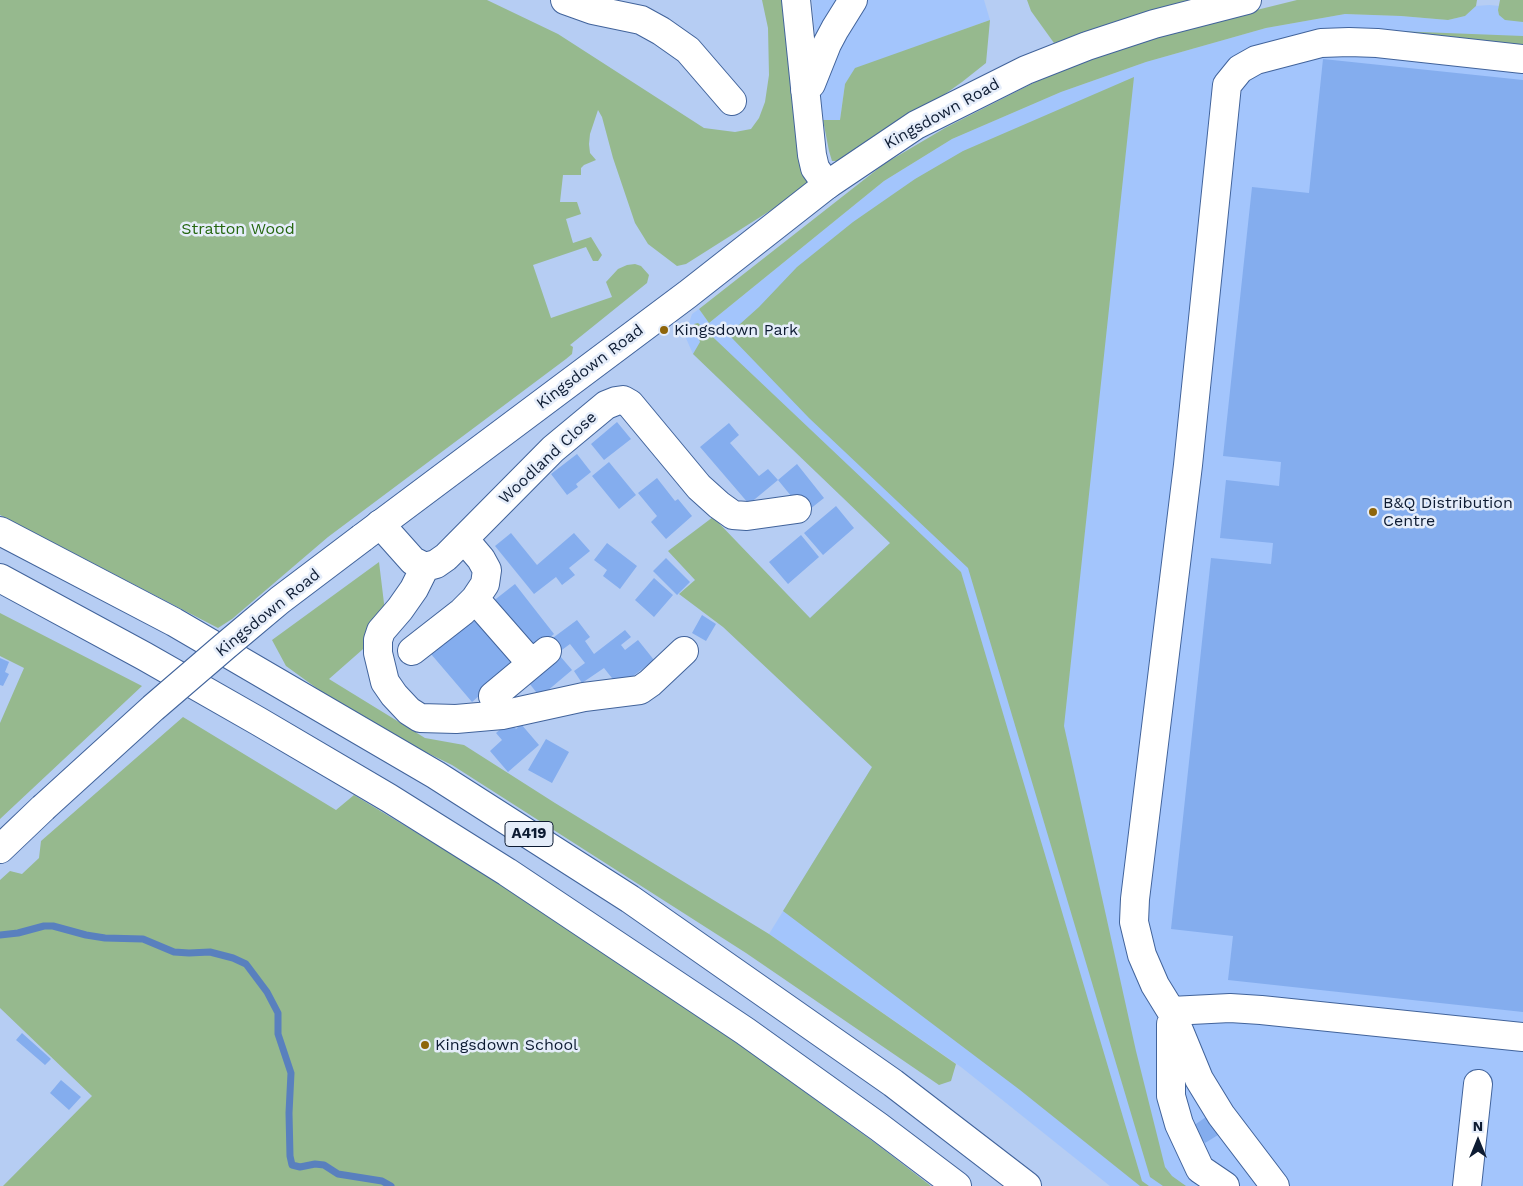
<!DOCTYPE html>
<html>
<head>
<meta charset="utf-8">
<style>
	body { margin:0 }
	#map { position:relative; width:1523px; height:1186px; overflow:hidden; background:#b6cdf3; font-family:"Work Sans",sans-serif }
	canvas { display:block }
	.north { position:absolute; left:1453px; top:1116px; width:50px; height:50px; -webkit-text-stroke:4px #e5edfa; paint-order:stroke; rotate:0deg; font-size:14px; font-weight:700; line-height:20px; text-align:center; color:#0e1c33 }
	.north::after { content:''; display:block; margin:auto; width:18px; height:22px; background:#0e1c33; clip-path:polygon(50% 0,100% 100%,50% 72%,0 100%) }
</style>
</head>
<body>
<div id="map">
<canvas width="1523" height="1186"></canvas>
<div class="north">N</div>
</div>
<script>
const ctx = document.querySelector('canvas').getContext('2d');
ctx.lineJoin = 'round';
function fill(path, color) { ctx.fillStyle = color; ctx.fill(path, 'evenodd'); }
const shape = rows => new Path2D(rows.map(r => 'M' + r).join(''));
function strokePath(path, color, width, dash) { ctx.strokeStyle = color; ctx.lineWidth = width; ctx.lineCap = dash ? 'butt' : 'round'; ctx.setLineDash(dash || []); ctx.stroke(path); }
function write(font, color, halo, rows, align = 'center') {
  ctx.font = font + ' "Work Sans",sans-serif'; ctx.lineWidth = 5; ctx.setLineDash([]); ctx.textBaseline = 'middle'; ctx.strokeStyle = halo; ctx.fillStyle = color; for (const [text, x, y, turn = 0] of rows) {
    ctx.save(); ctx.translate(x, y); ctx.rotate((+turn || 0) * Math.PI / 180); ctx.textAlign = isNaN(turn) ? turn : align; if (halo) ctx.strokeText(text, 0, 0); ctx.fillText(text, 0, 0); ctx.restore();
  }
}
const built = shape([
	[812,0,984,0,990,20,932,41,845,84,840,120,823,120],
	[1489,5,1523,8,1523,1186,1110,1186,961,1067,769,934,872,767,765,666,810,618,890,543,693,354,685,336,692,314,699,309,709,323,884,181,952,139,1061,92,1146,62,1266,28,1345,14,1401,16,1448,20,1465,16,1476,6]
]);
const green = shape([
	[0,0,487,0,558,34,704,128,735,132,751,129,759,118,765,102,769,75,768,28,762,0,792,0,811,181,806,188,686,264,677,266,648,244,635,223,613,158,602,117,598,110,590,134,589,144,590,153,596,160,584,165,581,168,581,175,563,175,560,202,577,202,581,214,566,219,573,243,591,237,602,255,598,261,593,261,586,247,533,265,551,318,612,297,606,282,618,269,627,265,635,264,641,266,649,275,647,283,570,345,573,347,572,354,566,359,328,537,232,619,218,628,0,515],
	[1027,0,1196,0,1188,27,1297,0,1477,0,1476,6,1465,16,1448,20,1401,16,1345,14,1266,28,1146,62,1061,92,952,139,884,181,709,323,699,309,884,164,945,128,1057,71,1100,47,1071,38,1054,43,1031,11],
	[1500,0,1523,0,1523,22,1505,20,1499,15,1498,10],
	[990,20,986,63,962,82,879,141,839,161,832,161,829,151,823,120,840,120,845,84,855,68],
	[1395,31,1523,36,1523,47],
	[1134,77,1064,726,1136,1051,1165,1167,1172,1176,1186,1186,1163,1186,1150,1177,968,568,809,418,731,337,730,333,759,307,797,267,853,222,915,179,963,151],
	[698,323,961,572,1142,1181,1149,1186,1140,1186,1020,1090,783,911,872,767,723,627,679,594,695,580,668,551,713,517,810,618,890,543,693,354,700,342,694,324],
	[379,562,387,628,329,679,425,738,464,745,555,803,769,934,956,1064,951,1081,939,1085,746,953,452,765,362,721,286,666,272,640],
	[0,613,142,686,0,819,0,723,24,668,0,656],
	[183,717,336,810,354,795,470,865,702,1017,878,1145,931,1186,3,1186,92,1096,0,1008,0,880,10,871,22,874,39,858,41,841]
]);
const stream = shape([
	[0,935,18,933,44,926,53,926,86,935,105,938,143,939,174,952,189,953,210,952,233,958,246,964,267,992,278,1013,278,1034,291,1073,289,1113,290,1156,292,1165,300,1167,315,1164,324,1165,338,1174,382,1181,391,1186]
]);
const building = shape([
	[1323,59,1523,80,1523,1012,1228,980,1233,936,1171,929,1211,558,1271,564,1273,543,1220,538,1226,480,1279,486,1281,462,1223,456,1252,187,1309,193],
	[617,422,631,439,604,460,591,444],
	[729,423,739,435,730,443,759,476,768,469,778,480,797,464,824,498,805,513,778,480,749,504,700,447],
	[577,454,591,472,576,484,578,487,567,495,551,474],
	[609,462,636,495,619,509,592,476],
	[657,478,675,501,678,499,692,516,666,539,651,522,657,516,638,493],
	[836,506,854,528,823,555,804,533],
	[511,533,537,565,574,533,590,551,569,568,575,575,562,585,556,577,534,594,495,546],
	[801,535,819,557,788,584,769,562],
	[607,543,637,566,620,589,603,576,607,570,594,560],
	[666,558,690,582,677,595,653,571],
	[654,578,673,595,654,617,635,600],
	[515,584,554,634,532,652,492,602],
	[477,614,518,662,472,702,431,654],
	[702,615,716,624,706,641,692,633],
	[577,620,590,637,585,641,594,654,625,630,631,637,621,645,625,650,638,640,654,660,619,687,604,668,582,683,574,671,585,663,570,644,555,655,546,643],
	[560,656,572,670,540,697,529,683],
	[0,658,9,662,5,672,9,674,3,686,0,685],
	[510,721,516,729,521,724,539,745,508,772,490,751,502,740,496,733],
	[546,739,569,752,552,783,528,770],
	[22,1033,51,1059,45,1065,16,1040],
	[61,1080,81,1097,69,1110,50,1093],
	[1206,1117,1218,1135,1205,1143,1193,1126]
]);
const minor = shape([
	[565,0,593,10,641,20,661,31,688,50,732,101],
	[796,0,812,155,815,168,827,185],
	[1523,59,1377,43,1349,42,1321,43,1256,60,1240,69,1227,85,1188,465,1135,899,1134,922,1142,955,1155,985,1171,1011,1230,1008,1261,1010,1523,1037],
	[805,90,811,84,827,44,835,29,853,0],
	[380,524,413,561,425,567,436,564,446,557,553,449,606,405,616,401,623,400,630,404,699,487,719,505,733,515,747,516,797,509],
	[425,567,414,589,400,609,381,631,378,640,378,653,385,682,394,695,409,711,420,718,456,719,502,715,584,697,640,690,650,683,684,651],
	[475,599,531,663],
	[412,651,462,612,475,599,485,584,487,570,481,559,464,539],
	[493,696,547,651],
	[1171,1011,1199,1079,1221,1115,1275,1186],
	[1171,1024,1171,1096,1179,1124,1200,1169,1225,1186],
	[1467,1186,1478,1084]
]);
const major = shape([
	[362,538,688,294,827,185,916,125,1026,70,1087,46,1154,24,1247,0],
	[0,849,43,808]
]);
const highway = shape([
	[0,531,174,622,436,775,630,899,893,1083,1027,1186],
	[0,578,144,656,258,721,389,798,507,872,745,1031,879,1127,957,1186]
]);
const majorBridge = shape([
	[43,808,153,708,224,647,280,600,362,538]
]);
const markers = [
	[664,330,5,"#8e650a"],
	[1373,512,5,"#8e650a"],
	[425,1045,5,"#8e650a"]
];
const shields = [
	[529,834,48]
];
const shieldNames = [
	["A419",529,834]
];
const streetNames = [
	["Kingsdown Road",942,114,-29],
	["Kingsdown Road",590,367,-37],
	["Woodland Close",548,458,-43],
	["Kingsdown Road",268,613,-39]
];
const parkNames = [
	["Stratton Wood",238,229]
];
const poiNames = [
	["Kingsdown Park",674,330],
	["B&Q Distribution",1383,503],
	["Centre",1383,521],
	["Kingsdown School",435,1045]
];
fill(built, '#a3c5fc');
fill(green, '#96b98e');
strokePath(stream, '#5980be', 7);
fill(building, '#84adee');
strokePath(minor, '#41639b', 30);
strokePath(major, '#41639b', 30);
strokePath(highway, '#41639b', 30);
strokePath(minor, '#fff', 28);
strokePath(major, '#fff', 28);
strokePath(highway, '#fff', 28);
strokePath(majorBridge, '#41639b', 30, []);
strokePath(majorBridge, '#fff', 28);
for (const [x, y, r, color] of markers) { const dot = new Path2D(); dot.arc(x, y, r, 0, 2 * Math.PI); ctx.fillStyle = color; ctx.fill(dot); strokePath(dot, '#e5edfa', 2); }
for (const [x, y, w] of shields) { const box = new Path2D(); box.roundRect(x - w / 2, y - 12.5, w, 25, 4); ctx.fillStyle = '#e5edfa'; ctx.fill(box); strokePath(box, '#0e1c33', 1); }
write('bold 15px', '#0e1c33', null, shieldNames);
write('16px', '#0e1c33', '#e5edfa', streetNames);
write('16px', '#256710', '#e5edfa', parkNames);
write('16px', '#0e1c33', '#e5edfa', poiNames, 'left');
</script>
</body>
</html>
